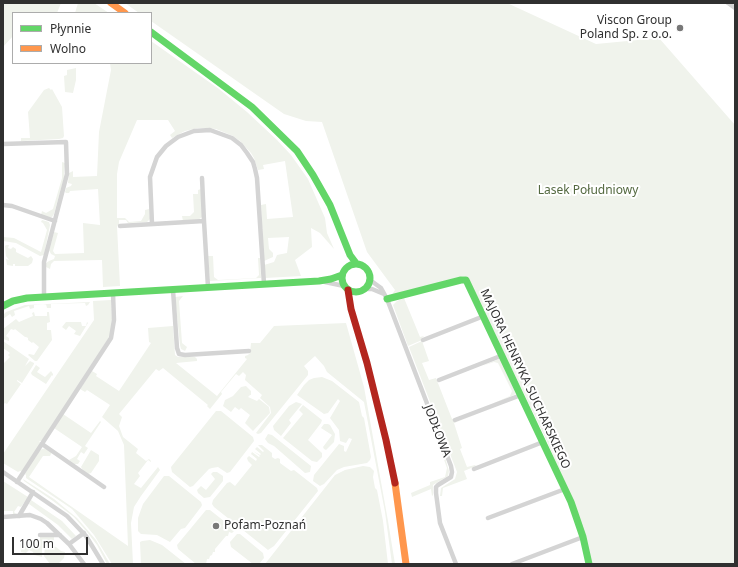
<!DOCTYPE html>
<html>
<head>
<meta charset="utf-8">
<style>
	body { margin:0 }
	#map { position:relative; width:738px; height:567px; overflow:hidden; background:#fff; font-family:"Noto Sans",sans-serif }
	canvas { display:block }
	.frame { position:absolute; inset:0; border:4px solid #303030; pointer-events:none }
	.legend { position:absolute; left:12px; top:12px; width:140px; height:52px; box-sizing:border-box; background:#fff; border:1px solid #acacac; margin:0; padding:5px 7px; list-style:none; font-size:12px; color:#303030 }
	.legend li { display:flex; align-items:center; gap:8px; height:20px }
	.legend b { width:20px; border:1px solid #acacac }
	.scale { position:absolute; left:12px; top:537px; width:76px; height:18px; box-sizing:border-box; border:2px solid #303030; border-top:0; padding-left:5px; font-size:12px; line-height:14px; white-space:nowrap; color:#303030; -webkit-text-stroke:3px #fff; paint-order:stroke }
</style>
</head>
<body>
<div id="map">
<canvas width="738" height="567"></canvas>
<div class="frame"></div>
<ul class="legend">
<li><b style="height:5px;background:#63d668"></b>Płynnie</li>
<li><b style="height:5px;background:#ff974d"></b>Wolno</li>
</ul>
<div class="scale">100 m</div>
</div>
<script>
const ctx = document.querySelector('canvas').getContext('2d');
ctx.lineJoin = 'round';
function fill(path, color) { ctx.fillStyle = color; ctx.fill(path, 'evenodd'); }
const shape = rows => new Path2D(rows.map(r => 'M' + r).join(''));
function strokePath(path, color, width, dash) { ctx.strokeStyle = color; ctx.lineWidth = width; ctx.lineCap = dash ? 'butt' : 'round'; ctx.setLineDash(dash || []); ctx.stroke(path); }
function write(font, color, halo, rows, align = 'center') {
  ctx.font = font + ' "Noto Sans",sans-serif'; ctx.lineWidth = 4; ctx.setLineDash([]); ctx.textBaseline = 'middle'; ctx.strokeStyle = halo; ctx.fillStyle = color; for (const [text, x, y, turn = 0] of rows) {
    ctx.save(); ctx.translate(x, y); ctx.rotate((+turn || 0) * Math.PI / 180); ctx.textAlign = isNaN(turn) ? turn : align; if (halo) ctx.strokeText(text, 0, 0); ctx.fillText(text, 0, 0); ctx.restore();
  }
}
const green = shape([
	[3,3,61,3,57,13,13,13,13,36,3,47],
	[78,3,94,3,109,13,75,13],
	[125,3,507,3,596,44,659,38,735,125,735,564,592,564,571,496,545,437,467,277,463,276,391,296,395,290,367,252,322,122,306,121,284,114,151,21,151,13,139,13],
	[151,41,219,89,247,112,277,140,291,155,308,179,325,218,327,233,334,249,320,233,311,228,312,247,295,260,301,276,265,278,264,265,274,262,277,255,287,253,289,237,268,238,269,249,273,253,273,257,264,261,261,205,266,204,267,219,293,217,285,161,263,165,264,169,258,170,254,158,251,153,240,141,233,136,216,129,207,128,198,128,185,131,172,138,170,135,175,131,168,120,137,120,119,162,117,174,117,218,125,218,129,222,141,221,145,214,145,210,149,209,150,219,147,222,128,223,126,220,119,220,119,224,117,226,120,286,103,287,102,260,54,261,51,264,50,269,46,267,46,263,49,261,54,259,55,256,51,254,49,250,54,232,58,233,53,251,55,254,84,253,83,223,100,225,98,189,70,191,69,193,66,193,65,192,66,188,71,186,72,184,68,183,69,173,73,171,73,177,97,176,99,132,111,70,110,63,151,63],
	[76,68,76,80,73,93,65,92,64,76,67,75,67,70],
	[49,88,51,90,52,89,62,107,64,136,63,138,59,139,21,141,21,138,30,138,28,112,44,90],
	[62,162,65,163,64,178,54,214,52,217,49,217,41,215,42,211,46,213,53,209,62,178],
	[201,189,202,217,198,220,183,221,182,216,190,216,194,212,193,194,198,194,198,190],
	[42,220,49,222,50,225,44,255,40,256,16,243,3,241,3,237,14,238,41,252,47,230,43,223,41,222],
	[6,245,9,245,8,248,11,249,13,247,16,249,16,252,28,258,31,256,33,259,32,263,28,266,15,266,15,264,13,264,13,266,7,265,6,259,9,260,6,256,5,246],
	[208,256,213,256,214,277,218,280,256,278,259,275,258,258,260,258,261,278,210,281],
	[183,296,179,301,182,343,187,347,185,351,181,349,180,345,175,297],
	[404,298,420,337,424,336,421,339,422,340,408,346,393,305,397,301],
	[111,300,112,319,111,331,108,339,42,441,39,441,41,443,22,472,20,471,18,472,3,463,3,454,94,320,93,301],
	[90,302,88,305,86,306,85,303,51,304,51,308,47,308,46,304,34,305,34,308,30,309,29,306,14,311,15,315,12,317,10,314,3,319,3,315,6,312,25,305],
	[34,312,35,316,47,316,47,312,49,312,50,322,47,323,47,330,51,330,52,340,37,361,35,361,28,355,29,354,34,355,39,347,33,342,32,343,28,340,28,338,26,337,25,337,15,329,14,330,11,329,6,336,9,338,9,341,3,339,3,329,16,319,19,322,33,316,32,313],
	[66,322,81,322,82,326,86,326,87,322,88,323,80,336,74,334,76,331,69,326,66,330,62,327],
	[346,323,364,387,388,521,395,564,392,564,385,512,364,402,327,372,324,366,315,356,304,366,308,371,308,375,261,433,258,434,256,433,271,413,270,407,260,398,262,395,245,380,246,375,243,372,239,376,236,374,221,392,222,394,210,409,207,406,208,405,163,368,159,371,156,369,119,414,122,417,119,426,123,437,138,449,136,453,146,461,149,459,151,461,151,462,148,460,138,473,140,476,134,484,141,488,158,467,160,470,141,496,134,507,131,523,133,564,112,564,94,535,72,509,26,478,26,475,25,474,39,450,46,448,52,452,50,456,43,456,29,477,128,546,124,445,118,431,102,417,110,405,87,390,85,392,80,389,92,371,97,374,96,376,119,391,151,343,149,342,148,328,173,326,175,355,178,357,195,357,197,359,197,361,176,363,217,396,247,359,245,358,245,356,248,355,250,353,251,343,260,343,274,326],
	[3,341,29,359,25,366,30,361,34,363,34,364,22,383,17,380,17,381,21,384,7,404,5,403,3,405,3,364,10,357,8,355,10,353,3,348],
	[422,341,429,361,422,363,429,380,436,378,452,419,461,416,456,422,483,412,454,423,462,448,460,449,467,467,475,465,476,466,464,471,467,479,443,488,442,496,440,496,441,488,455,479,457,472,409,347],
	[499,359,501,360,516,394,495,403,494,403,510,396,512,391,498,363,494,362,482,366],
	[36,365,40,368,37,372,45,377,51,371,53,374,53,376,52,375,46,384,32,375,31,373],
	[322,377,332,381,359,402,362,416,364,418,371,457,370,460,367,463,344,467,337,470,324,484,320,486,313,481,314,475,339,444,344,446,344,451,346,452,352,439,349,438,346,443,340,441,339,430,330,418,340,401,338,399,328,413,324,414,297,395,304,385,309,380,314,378],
	[246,386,251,391,251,395,250,395,248,397,257,401,259,399,269,407,270,413,253,431,245,423,250,415,241,408,239,410,235,407,231,412,223,406,225,400,233,396,241,387],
	[296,402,302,404,289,420,291,423,281,436,274,430,273,426,289,406],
	[303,405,322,420,321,423,308,440,322,453,322,457,317,462,312,461,283,438,303,414,299,410],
	[216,411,221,411,253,437,254,441,230,472,227,473,218,467,212,468,209,469,193,486,190,487,172,472,171,467],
	[63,414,91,433,100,421,101,422,85,446,88,448,84,454,81,452,77,459,80,461,78,464,74,464,69,460,76,456,82,447,54,428],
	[324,424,328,424,330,425,335,434,334,442,326,450,324,449,323,447,332,435,321,428],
	[268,434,272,435,311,466,310,472,305,473,274,446,268,443,265,439],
	[258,445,262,445,272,453,272,457,275,459,278,458,280,459,280,463,291,471,294,470,317,488,318,491,274,546,268,550,214,507,212,504,213,500,227,483,230,482,235,486,252,465,248,461,247,458,249,456,256,461,257,459,251,454,252,452,259,457,260,456,253,451,260,455,261,454,255,449,257,447,263,452,264,451],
	[91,450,99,455,99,461,91,473,88,474,83,470,81,467],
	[442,454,444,454,449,471,448,476,433,485,433,495,432,496,431,489,412,497,411,493,430,485,430,482,445,477,447,468],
	[363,466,370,467,374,471,373,477,375,488,377,490,383,521,388,564,265,564,335,475,345,470],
	[217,472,223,476,223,481,210,497,204,498,198,493,197,490,201,486,206,490,215,479,211,474,213,472],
	[164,476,169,476,201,502,202,505,201,507,185,528,181,529,170,542,157,535,141,534,138,531,138,518,143,504],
	[23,479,54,499,77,518,96,540,110,564,107,564,97,545,87,532,74,517,53,501,24,481],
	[3,481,28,497,21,507,18,506,14,512,16,514,13,515,13,511,3,511],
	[31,500,62,521,76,536,72,539,58,525,29,504],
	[206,510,210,510,234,529,234,531,232,533,229,532,228,536,226,536,215,549,215,552,213,552,212,555,210,556,209,559,207,559,206,564,196,564,178,549,177,545],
	[237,534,240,534,263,553,264,558,259,564,253,564,231,547,230,542],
	[40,537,54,537,54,540,47,542,42,548,42,557,34,555,33,552,29,550,26,553,21,552,20,543,27,542,40,544],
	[150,540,162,545,186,564,141,564,140,542,142,541],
	[53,546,56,547,61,551,65,552,64,558,59,563,50,564,44,556,45,547,50,548]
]);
const street = shape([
	[728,3,735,8],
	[3,144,66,142,67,174,44,262,44,297],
	[202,178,204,221],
	[3,205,12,206,55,221],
	[152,224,150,177,157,157,166,146,178,137,194,131,210,130,232,138,241,145,247,153,253,162,255,169,257,178,264,284],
	[120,226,204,221,208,287],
	[370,280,381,288,387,299,451,466,452,472,451,477,438,485,436,487,436,493,440,523,456,564],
	[325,282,344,286],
	[365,289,372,289,384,294],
	[173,290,177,348,179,354,185,355,249,351],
	[423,340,484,316],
	[439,380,503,355],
	[455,420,521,395],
	[42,444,104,487],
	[474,469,543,442],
	[3,472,67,516,86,536,103,564],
	[17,482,111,338,114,320,113,293],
	[19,516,33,492],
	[3,517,30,515,41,519,47,523,69,544,84,564],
	[488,518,565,489],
	[40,535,60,535],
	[69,544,84,533],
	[512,564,583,537]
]);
const fast = shape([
	[151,32,252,107,297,151,313,175,330,205,350,255,356,263],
	'342 278a14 14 0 1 1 28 0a14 14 0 1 1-28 0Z',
	[387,299,461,280,466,280,571,502,583,537,589,564],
	[3,306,13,301,27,298,319,281,331,279,342,275]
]);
const slow = shape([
	[111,3,125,13],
	[395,483,406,564]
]);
const jam = shape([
	[348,290,351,309,367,363,386,440,395,483]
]);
const markers = [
	[680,28,4,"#787878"],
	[216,526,4,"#787878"]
];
const poiNames = [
	["Viscon Group",672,21],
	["Poland Sp. z o.o.",672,35],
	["Pofam-Poznań",224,526,"left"]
];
const parkNames = [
	["Lasek Południowy",588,191]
];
const streetNames = [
	["MAJORA HENRYKA SUCHARSKIEGO",525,379,65],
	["JODŁOWA",437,431,69]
];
fill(green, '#f0f3ec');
strokePath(street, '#d4d4d4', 4.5);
strokePath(fast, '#63d668', 7);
strokePath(slow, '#ff974d', 7);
strokePath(jam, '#b3261e', 7);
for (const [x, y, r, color] of markers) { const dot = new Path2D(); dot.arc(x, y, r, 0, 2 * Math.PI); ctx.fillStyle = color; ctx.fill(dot); strokePath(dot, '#fff', 1.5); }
write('12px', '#303030', '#fff', poiNames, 'right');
write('12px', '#546940', '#fff', parkNames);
write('12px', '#303030', '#fff', streetNames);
</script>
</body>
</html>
